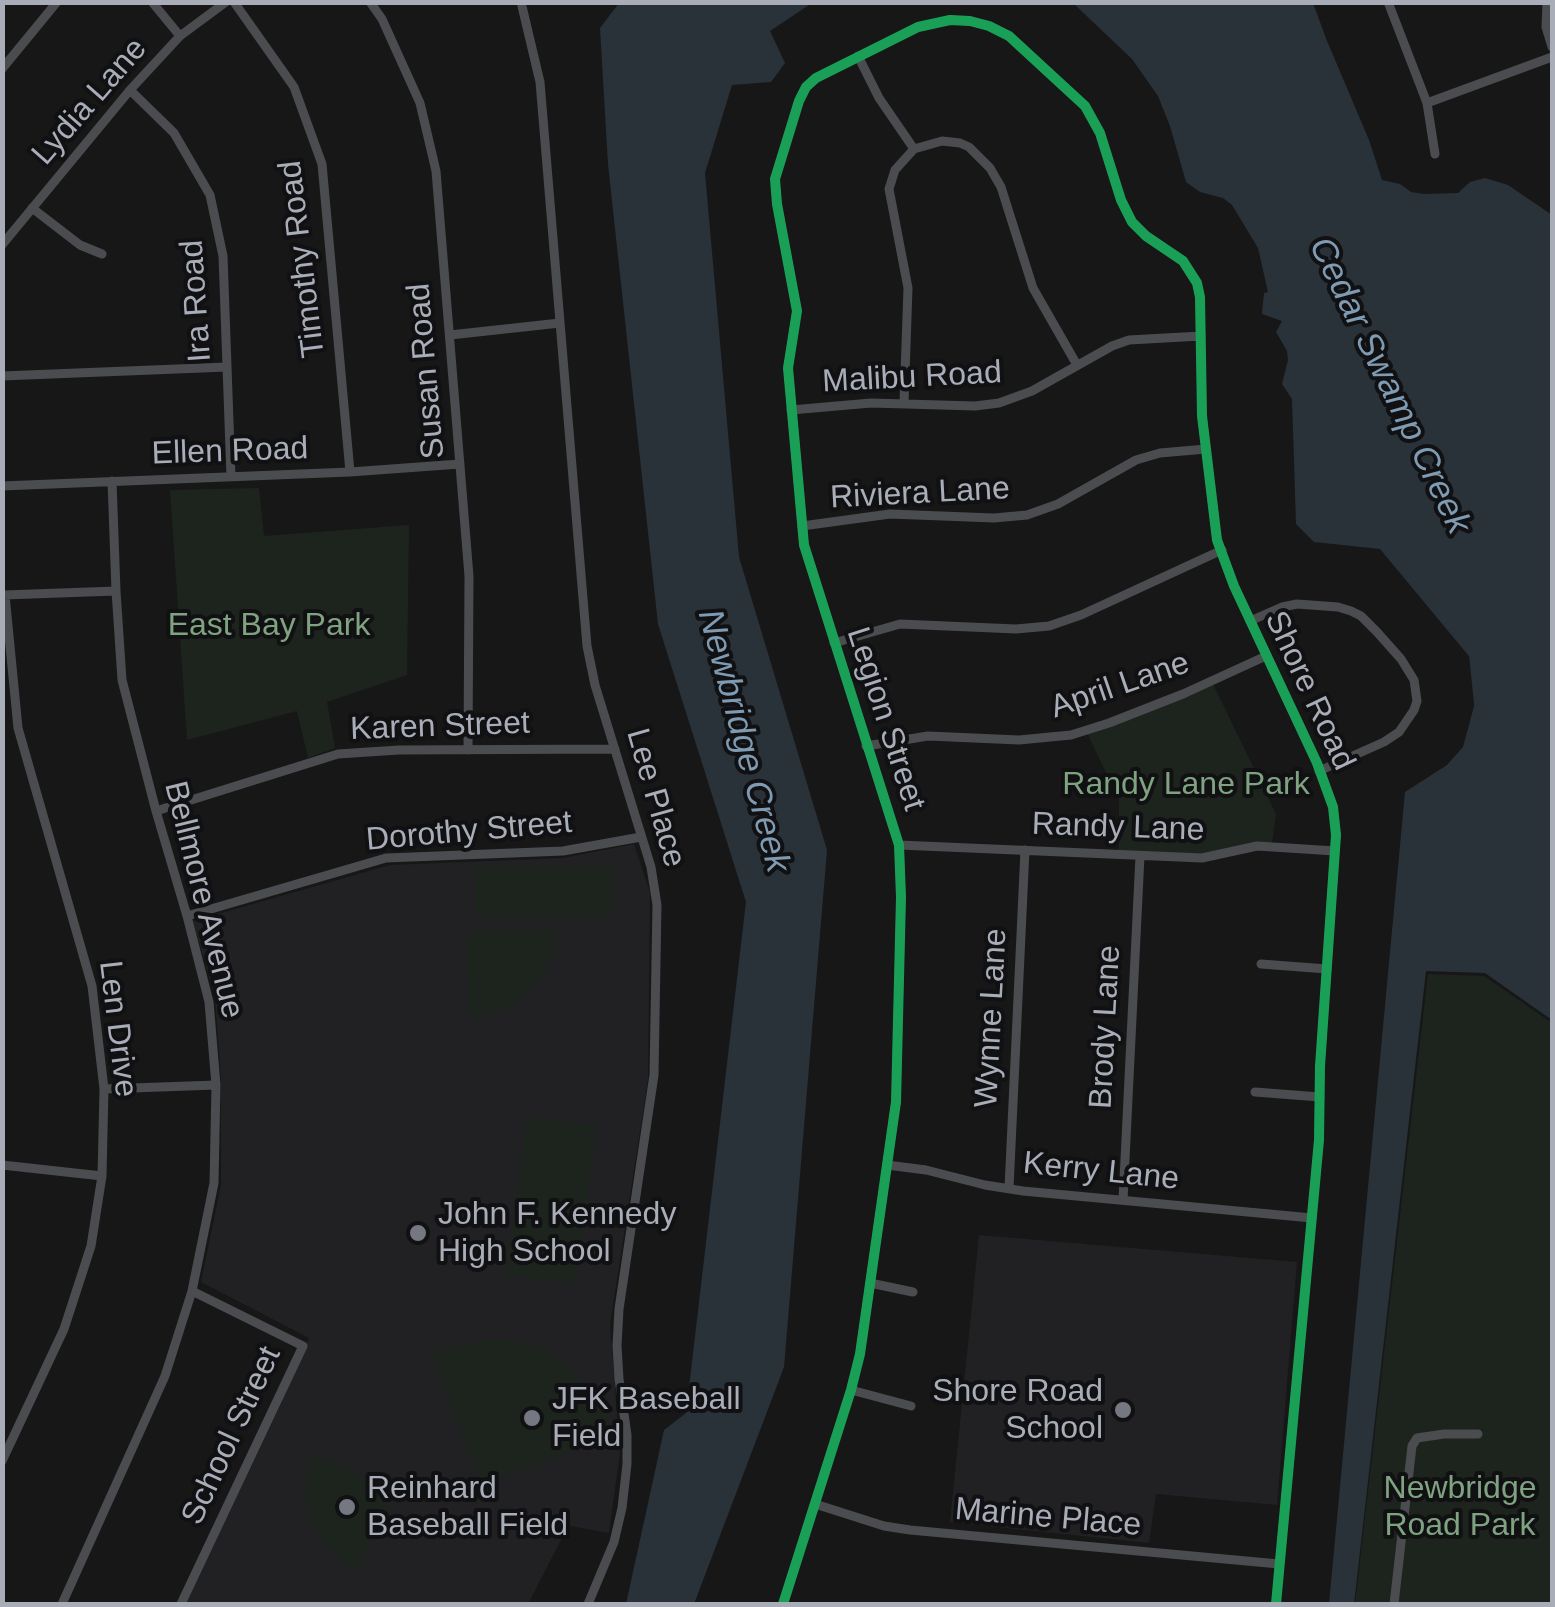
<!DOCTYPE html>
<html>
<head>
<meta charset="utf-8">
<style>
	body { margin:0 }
	#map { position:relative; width:1555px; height:1607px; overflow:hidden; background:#171717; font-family:Arial,sans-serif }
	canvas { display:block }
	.frame { position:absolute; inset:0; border:5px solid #a8adb8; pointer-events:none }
</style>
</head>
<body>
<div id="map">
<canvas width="1555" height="1607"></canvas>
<div class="frame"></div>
</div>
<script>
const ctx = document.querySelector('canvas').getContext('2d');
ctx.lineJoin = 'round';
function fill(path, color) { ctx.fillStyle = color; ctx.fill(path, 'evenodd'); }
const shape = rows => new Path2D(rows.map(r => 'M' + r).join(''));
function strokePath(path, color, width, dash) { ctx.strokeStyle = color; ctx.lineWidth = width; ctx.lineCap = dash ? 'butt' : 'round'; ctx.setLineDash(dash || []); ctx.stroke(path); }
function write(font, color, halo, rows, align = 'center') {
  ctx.font = font + ' Arial,sans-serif'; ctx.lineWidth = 8; ctx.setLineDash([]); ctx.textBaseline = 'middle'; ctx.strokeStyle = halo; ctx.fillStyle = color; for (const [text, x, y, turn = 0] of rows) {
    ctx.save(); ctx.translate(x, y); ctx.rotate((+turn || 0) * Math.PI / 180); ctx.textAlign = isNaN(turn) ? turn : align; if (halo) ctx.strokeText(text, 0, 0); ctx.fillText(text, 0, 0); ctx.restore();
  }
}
const built = shape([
	[634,844,650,893,648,1080,610,1324,620,1452,609,1533,565,1525,563,1536,528,1604,186,1604,280,1406,309,1338,201,1282,221,1185,221,1078,215,998,193,921,390,865,563,858],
	[979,1235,1297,1262,1277,1505,1156,1494,1149,1543,950,1522]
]);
const green = shape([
	[259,488,264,536,409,525,407,675,327,702,335,748,308,758,297,711,187,740,170,490],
	[1212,682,1276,814,1272,843,1200,856,1119,851,1119,800,1087,733],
	[613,866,613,917,477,919,476,867],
	[473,930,555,931,554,946,548,966,528,994,505,1010,468,1019,467,936],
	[1428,974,1484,976,1552,1023,1552,1604,1355,1604],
	[527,1117,597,1126,576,1284,506,1274],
	[487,1340,516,1341,541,1348,562,1360,595,1396,604,1410,613,1436,481,1484,432,1353],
	[313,1453,395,1491,356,1572,332,1556,311,1524,305,1492,307,1473]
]);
const water = shape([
	[619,3,812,3,770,31,785,63,771,82,732,85,705,173,739,557,827,850,784,1367,694,1604,626,1604,664,1430,686,1413,746,902,658,624,608,164,600,28],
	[1073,3,1313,3,1327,41,1369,140,1382,180,1400,184,1411,192,1424,194,1458,193,1470,182,1485,178,1508,185,1552,215,1552,1020,1485,973,1426,971,1354,1604,1329,1604,1405,792,1447,765,1463,747,1483,673,1380,549,1314,542,1296,524,1292,399,1282,384,1288,360,1287,351,1276,332,1282,321,1262,314,1264,293,1268,292,1258,248,1232,205,1223,198,1200,192,1186,182,1170,126,1158,96,1132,59]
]);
const river = shape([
	[1477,644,1483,703]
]);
const minor = shape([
	[152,2,180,36],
	[234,2,294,87,322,164,350,472],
	[370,2,382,19,420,103,436,171,469,576,468,750],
	[521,2,540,82,587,646,595,685,651,867,657,905,654,1075,619,1309,617,1346,619,1379,627,1435,627,1464,622,1508,614,1542,588,1604],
	[1388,2,1427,103,1435,154],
	[1547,2,1546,27,1552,47],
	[858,56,879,98,914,149],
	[2,69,57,2],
	[130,90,174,133,210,195,223,256,231,477],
	[1427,103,1552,57],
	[32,208,80,245,102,254],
	[2,245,130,90,180,36,226,2],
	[450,335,560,323],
	[2,376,227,367],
	[904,403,908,288,889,189,895,170,914,149,942,141,960,143,969,147,990,168,1001,187,1033,288,1077,365],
	[791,410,871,403,975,406,999,403,1032,391,1112,346,1129,340,1201,336],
	[2,486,350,472,460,464],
	[802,526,890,514,994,518,1027,515,1058,504,1136,460,1160,453,1206,449],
	[4,595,116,591],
	[1250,621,1282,607,1297,604,1338,607,1351,611,1361,616,1377,632,1401,659,1414,680,1417,701,1414,710,1399,732,1384,742,1319,771],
	[834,643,900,624,1016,629,1049,626,1081,615,1222,550],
	[866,746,928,736,1019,740,1071,735,1109,723,1183,694,1266,656],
	[156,811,338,754,399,750,615,749],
	[899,845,1202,858,1257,846,1335,851],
	[187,916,386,858,563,851,641,837],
	[1261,964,1327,969],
	[104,1089,216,1085],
	[1255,1092,1320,1097],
	[2,1165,102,1176],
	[887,1165,926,1170,985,1185,1023,1191,1312,1218],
	[1009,1188,1025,850],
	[1123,1200,1140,856],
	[870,1283,913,1292],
	[851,1390,911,1406],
	[2,1461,64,1329,91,1246,102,1176,104,1089,92,986,18,728,5,595],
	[815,1504,884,1526,910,1530,1279,1564],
	[62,1604,165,1376,192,1291,214,1183,216,1085,209,1002,187,916,156,811,122,680,116,591,112,481],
	[181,1604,303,1346,192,1291],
	[783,1604,851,1390,860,1354,896,1102,901,897,899,845,804,545,788,368,797,311,777,204,775,179,799,101,806,87,816,78,918,27,950,20,970,21,989,26,1009,36,1085,106,1100,133,1121,200,1132,222,1146,236,1183,261,1197,283,1200,297,1202,416,1217,540,1234,586,1317,763,1333,807,1336,835,1320,1066,1319,1140,1276,1604],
	[1394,1604,1412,1446,1417,1438,1444,1434,1478,1434]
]);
const cycleway = shape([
	[783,1604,851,1390,860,1354,896,1102,901,897,899,845,804,545,788,368,797,311,777,204,775,179,799,101,806,87,816,78,918,27,950,20,970,21,989,26,1009,36,1085,106,1100,133,1121,200,1132,222,1146,236,1183,261,1197,283,1200,297,1202,416,1217,540,1234,586,1317,763,1333,807,1336,835,1320,1066,1319,1140,1276,1604]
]);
const markers = [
	[418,1233,10,"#757880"],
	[1123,1410,10,"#757880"],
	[532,1418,10,"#757880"],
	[347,1507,10,"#757880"]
];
const streetNames = [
	["Lydia Lane",90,102,-49],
	["Timothy Road",303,259,-97],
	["Ira Road",197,301,-94],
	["Susan Road",427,371,-95],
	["Malibu Road",912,378,-3],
	["Ellen Road",230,452,-2],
	["Riviera Lane",920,494,-3],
	["April Lane",1120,686,-19],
	["Shore Road",1309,691,65],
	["Legion Street",885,719,72],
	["Karen Street",440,727,-2],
	["Lee Place",655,798,74],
	["Randy Lane",1118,828,2],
	["Dorothy Street",469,832,-5],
	["Bellmore Avenue",203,900,76],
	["Wynne Lane",992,1018,-87],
	["Brody Lane",1106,1027,-87],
	["Len Drive",117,1029,83],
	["Kerry Lane",1101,1172,6],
	["School Street",232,1436,-65],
	["Marine Place",1048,1518,5]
];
const parkNames = [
	["East Bay Park",269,626],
	["Randy Lane Park",1186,785],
	["Newbridge",1460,1489],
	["Road Park",1460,1526]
];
const poiNames = [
	["John F. Kennedy",438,1215],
	["High School",438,1252],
	["Shore Road",1103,1392,"right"],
	["School",1103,1429,"right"],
	["JFK Baseball",552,1400],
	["Field",552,1437],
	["Reinhard",367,1489],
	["Baseball Field",367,1526]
];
const waterNames = [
	["Cedar Swamp Creek",1389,386,64],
	["Newbridge Creek",743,741,75]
];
fill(built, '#212123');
fill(green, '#1d241e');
fill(water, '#2a3239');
strokePath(river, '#2a3239', 18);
strokePath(minor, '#4b4c50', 9);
strokePath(cycleway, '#1a9f57', 10);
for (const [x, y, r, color] of markers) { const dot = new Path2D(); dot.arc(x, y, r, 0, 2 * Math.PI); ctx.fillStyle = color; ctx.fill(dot); strokePath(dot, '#111113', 4); }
write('32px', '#a8adb8', '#111113', streetNames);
write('32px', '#7fa381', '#111113', parkNames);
write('32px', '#a8adb8', '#111113', poiNames, 'left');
write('italic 35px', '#7f9bb3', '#111113', waterNames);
</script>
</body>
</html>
